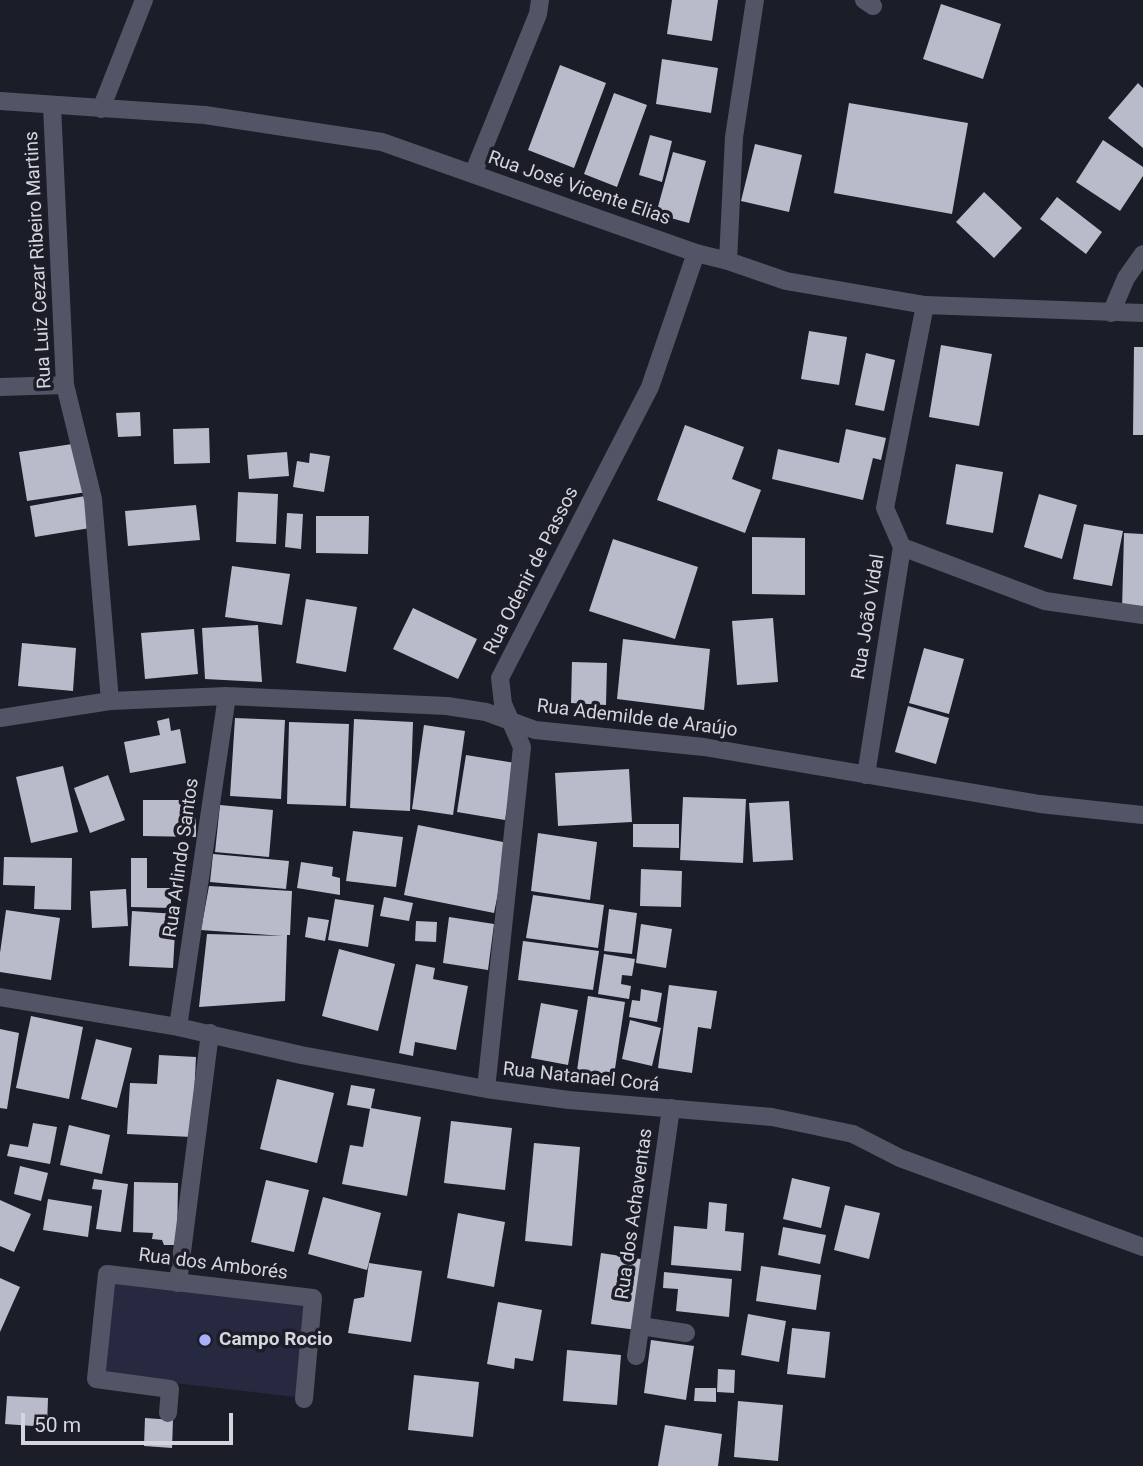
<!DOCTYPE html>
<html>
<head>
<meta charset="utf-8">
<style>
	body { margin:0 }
	#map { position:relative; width:1143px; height:1466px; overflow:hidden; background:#1b1d28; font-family:Roboto,sans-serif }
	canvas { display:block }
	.scale { position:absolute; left:21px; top:1413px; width:212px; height:32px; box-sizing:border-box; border:4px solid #d4d5dd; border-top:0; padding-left:9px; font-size:21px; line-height:24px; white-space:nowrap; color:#d4d5dd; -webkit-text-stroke:5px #1b1d28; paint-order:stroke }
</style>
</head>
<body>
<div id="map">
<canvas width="1143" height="1466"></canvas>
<div class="scale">50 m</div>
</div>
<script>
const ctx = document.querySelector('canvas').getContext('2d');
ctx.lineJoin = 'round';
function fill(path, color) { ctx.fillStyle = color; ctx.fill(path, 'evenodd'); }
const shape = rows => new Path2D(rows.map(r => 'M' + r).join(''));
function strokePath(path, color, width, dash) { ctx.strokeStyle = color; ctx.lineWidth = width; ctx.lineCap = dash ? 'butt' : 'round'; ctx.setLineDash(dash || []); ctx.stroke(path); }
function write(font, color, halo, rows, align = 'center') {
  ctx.font = font + ' Roboto,sans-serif'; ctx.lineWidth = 7; ctx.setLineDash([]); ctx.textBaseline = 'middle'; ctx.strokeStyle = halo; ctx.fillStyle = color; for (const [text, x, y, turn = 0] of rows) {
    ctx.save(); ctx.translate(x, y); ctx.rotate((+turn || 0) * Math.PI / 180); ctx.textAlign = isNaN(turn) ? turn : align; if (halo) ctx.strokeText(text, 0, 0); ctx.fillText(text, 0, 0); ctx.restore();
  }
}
const green = shape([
	[113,1283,306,1306,296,1397,104,1375]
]);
const building = shape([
	[672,0,718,0,712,41,667,34],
	[941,4,1001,24,983,79,923,59],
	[662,59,718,68,711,113,656,104],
	[560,65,606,83,574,168,528,150],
	[1138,83,1143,88,1143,148,1108,118],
	[614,93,647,105,617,187,584,174],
	[849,103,968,123,952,214,834,193],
	[650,135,672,141,662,182,639,175],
	[1103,140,1143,167,1143,176,1120,211,1076,182],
	[755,144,802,155,789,212,741,201],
	[673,152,706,161,689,223,656,214],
	[984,192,1022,228,994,258,956,222],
	[1057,197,1102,232,1086,254,1040,219],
	[809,331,847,337,839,385,801,379],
	[941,345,992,354,979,426,929,417],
	[1134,347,1143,347,1143,435,1133,435],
	[866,353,895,360,884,411,855,405],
	[140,412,141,436,118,437,116,413],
	[685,425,744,447,732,479,761,490,745,533,657,500],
	[209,428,210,463,174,464,173,429],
	[846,429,886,438,881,460,873,458,863,500,772,479,778,449,839,463],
	[79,443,87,492,27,501,19,452],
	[287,452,289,476,249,479,247,455],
	[310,453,330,456,324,492,293,487,297,461,309,463],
	[956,464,1003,472,993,533,946,524],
	[238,492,278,494,276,544,236,542],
	[1039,494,1077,505,1062,559,1024,547],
	[85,496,90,528,35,537,30,506],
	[196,505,200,540,128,546,125,511],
	[287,513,303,514,301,549,285,547],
	[316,516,369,516,368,554,316,553],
	[1084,524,1123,531,1112,586,1073,579],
	[1124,533,1143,534,1143,611,1122,610],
	[752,537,805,538,805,595,752,594],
	[613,539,698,567,675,639,589,611],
	[232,566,290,574,282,625,225,617],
	[306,599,357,607,346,672,296,663],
	[413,608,477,639,458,679,393,649],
	[773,618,778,682,737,685,732,621],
	[258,625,262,682,205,679,202,628],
	[194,629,198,674,145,679,141,633],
	[623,639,710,649,704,710,617,699],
	[22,643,76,648,73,691,18,686],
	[924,648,964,659,949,714,909,703],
	[572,662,607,663,606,705,571,703],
	[908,706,949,718,936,764,895,752],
	[169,718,171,731,180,729,186,763,130,773,124,742,160,735,157,721],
	[235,718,285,720,281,799,230,796],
	[354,719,413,722,410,811,350,808],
	[289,722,349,724,346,806,287,804],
	[424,725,465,731,453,815,412,809],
	[466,755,515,763,505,820,457,812],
	[63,766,78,832,31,843,16,777],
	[629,769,632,822,558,826,555,773],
	[108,775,125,820,90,833,74,788],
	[683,797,746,799,743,863,680,860],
	[143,800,196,800,196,837,143,836],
	[789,801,793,860,753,862,749,803],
	[220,805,273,810,269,857,215,852],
	[633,824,679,824,679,848,633,847],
	[418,825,508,843,494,913,404,895],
	[353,831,403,837,396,887,346,881],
	[538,833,597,842,590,900,531,891],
	[213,854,289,861,286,889,210,882],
	[4,857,72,858,71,910,34,909,35,886,3,885],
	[131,858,147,858,147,888,171,888,171,908,131,907],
	[301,862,333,867,332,876,340,878,340,895,297,888],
	[641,869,682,871,681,907,640,906],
	[209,886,292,891,290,935,287,935,285,1001,199,1007,207,934,283,936,201,930],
	[126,889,128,926,92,928,90,891],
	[533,895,604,905,598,948,526,938],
	[384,897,413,903,409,921,380,916],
	[335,899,374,905,368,947,328,940],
	[609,909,637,913,632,954,604,951],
	[6,910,60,918,51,980,0,972,0,953],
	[132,911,176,914,173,968,129,966],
	[308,917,329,920,325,941,305,937],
	[449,917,494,924,488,970,443,963],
	[416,921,437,922,436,942,415,941],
	[641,924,672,929,666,968,636,963],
	[523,941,599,951,593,990,518,980],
	[339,949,395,964,378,1031,322,1016],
	[604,954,635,959,632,976,622,975,621,984,631,986,629,999,598,994],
	[416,964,435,968,433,979,468,986,456,1050,415,1042,413,1056,399,1053],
	[669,985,717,991,711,1029,698,1027,692,1073,658,1068],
	[641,989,662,993,657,1022,629,1017,632,1000,640,1001],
	[588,996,625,1002,613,1082,576,1077],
	[541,1003,578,1010,568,1065,531,1058],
	[31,1016,83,1027,69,1099,16,1088],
	[630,1020,661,1028,652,1066,622,1059],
	[0,1029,19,1033,7,1109,0,1108],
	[96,1039,132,1048,117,1108,81,1099],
	[159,1055,196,1057,192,1137,127,1134,130,1083,157,1084],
	[277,1079,334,1093,317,1163,260,1149],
	[351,1085,375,1089,371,1108,421,1117,407,1196,342,1184,350,1145,363,1147,370,1109,347,1105],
	[451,1121,512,1128,505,1190,444,1183],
	[33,1123,57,1127,50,1164,7,1156,10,1144,28,1147],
	[69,1125,110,1135,102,1174,60,1165],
	[534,1143,580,1147,572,1246,525,1241],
	[20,1166,48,1173,41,1201,14,1194],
	[792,1178,830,1187,821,1228,783,1219],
	[94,1179,128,1184,121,1232,96,1229,102,1190,92,1189],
	[266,1180,309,1190,294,1252,251,1242],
	[134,1182,178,1183,177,1245,164,1245,162,1240,152,1239,153,1233,133,1232],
	[323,1197,381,1213,367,1270,308,1254],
	[48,1199,92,1206,88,1237,43,1230],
	[0,1200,31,1214,14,1252,0,1246],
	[709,1202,727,1204,725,1231,744,1233,741,1271,671,1265,674,1226,707,1229],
	[845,1205,880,1213,869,1259,834,1250],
	[458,1213,505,1222,494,1287,447,1278],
	[783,1227,826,1235,820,1264,778,1255],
	[601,1253,647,1260,637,1330,591,1324],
	[369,1263,422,1271,411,1342,348,1333,354,1299,364,1297],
	[761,1266,821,1275,816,1310,756,1301],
	[664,1272,732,1279,729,1317,676,1311,678,1289,663,1288],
	[0,1278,20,1287,0,1332],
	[498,1302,542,1310,533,1361,515,1358,514,1369,487,1364],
	[748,1314,786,1321,779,1362,741,1355],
	[792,1328,830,1332,825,1378,787,1374],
	[651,1340,694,1346,686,1400,644,1393],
	[567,1350,621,1355,617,1405,563,1401],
	[718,1369,735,1370,734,1393,717,1392],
	[414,1375,479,1382,473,1437,408,1430],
	[695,1388,716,1388,716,1402,694,1401],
	[7,1396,48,1398,47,1427,5,1424],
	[738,1401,783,1405,778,1461,734,1457],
	[145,1418,173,1420,172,1448,144,1446],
	[665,1425,722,1434,718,1466,658,1466]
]);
const lane = shape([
	[864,0,873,6],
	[178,1283,210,1033],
	[641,1326,686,1333],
	[636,1356,671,1108],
	[168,1413,170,1389,96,1379,107,1274,313,1298,304,1399]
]);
const street = shape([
	[0,101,205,115,382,142,696,253,728,261,786,281,925,305,1143,313],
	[52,106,65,385,93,499,110,701],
	[101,109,144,0],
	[473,174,538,14,540,0],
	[728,261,734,137,755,0],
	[1111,313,1126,278,1143,254],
	[0,387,65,385],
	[902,547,1045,601,1143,615],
	[0,718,110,701,227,696,447,706,486,712,535,730,704,747,1040,804,1143,815],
	[866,775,902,547,885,508,925,305],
	[0,997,178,1027,301,1055,486,1089,569,1100,772,1117,853,1134,900,1158,1143,1247],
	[178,1027,227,696],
	[486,1089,522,747,503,704,500,678,650,387,696,253]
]);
const markers = [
	[205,1340,7,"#a8b0fc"]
];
const streetNames = [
	["Rua José Vicente Elias",579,189,19],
	["Rua Luiz Cezar Ribeiro Martins",39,260,-93],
	["Rua Odenir de Passos",532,571,-63],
	["Rua João Vidal",869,617,-81],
	["Rua Ademilde de Araújo",637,719,7],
	["Rua Arlindo Santos",182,858,-82],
	["Rua Natanael Corá",581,1078,6],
	["Rua dos Achaventas",635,1214,-82],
	["Rua dos Amborés",213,1265,7]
];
const poiNames = [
	["Campo Rocio",219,1340]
];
fill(green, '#272941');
fill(building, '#b9bbca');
strokePath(lane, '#535567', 18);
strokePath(street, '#535567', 18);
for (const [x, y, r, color] of markers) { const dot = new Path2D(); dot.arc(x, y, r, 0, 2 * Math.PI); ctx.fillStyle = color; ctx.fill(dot); strokePath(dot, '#1b1d28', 2.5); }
write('19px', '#d4d5dd', '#1b1d28', streetNames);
write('bold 19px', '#d4d5dd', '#1b1d28', poiNames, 'left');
</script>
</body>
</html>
